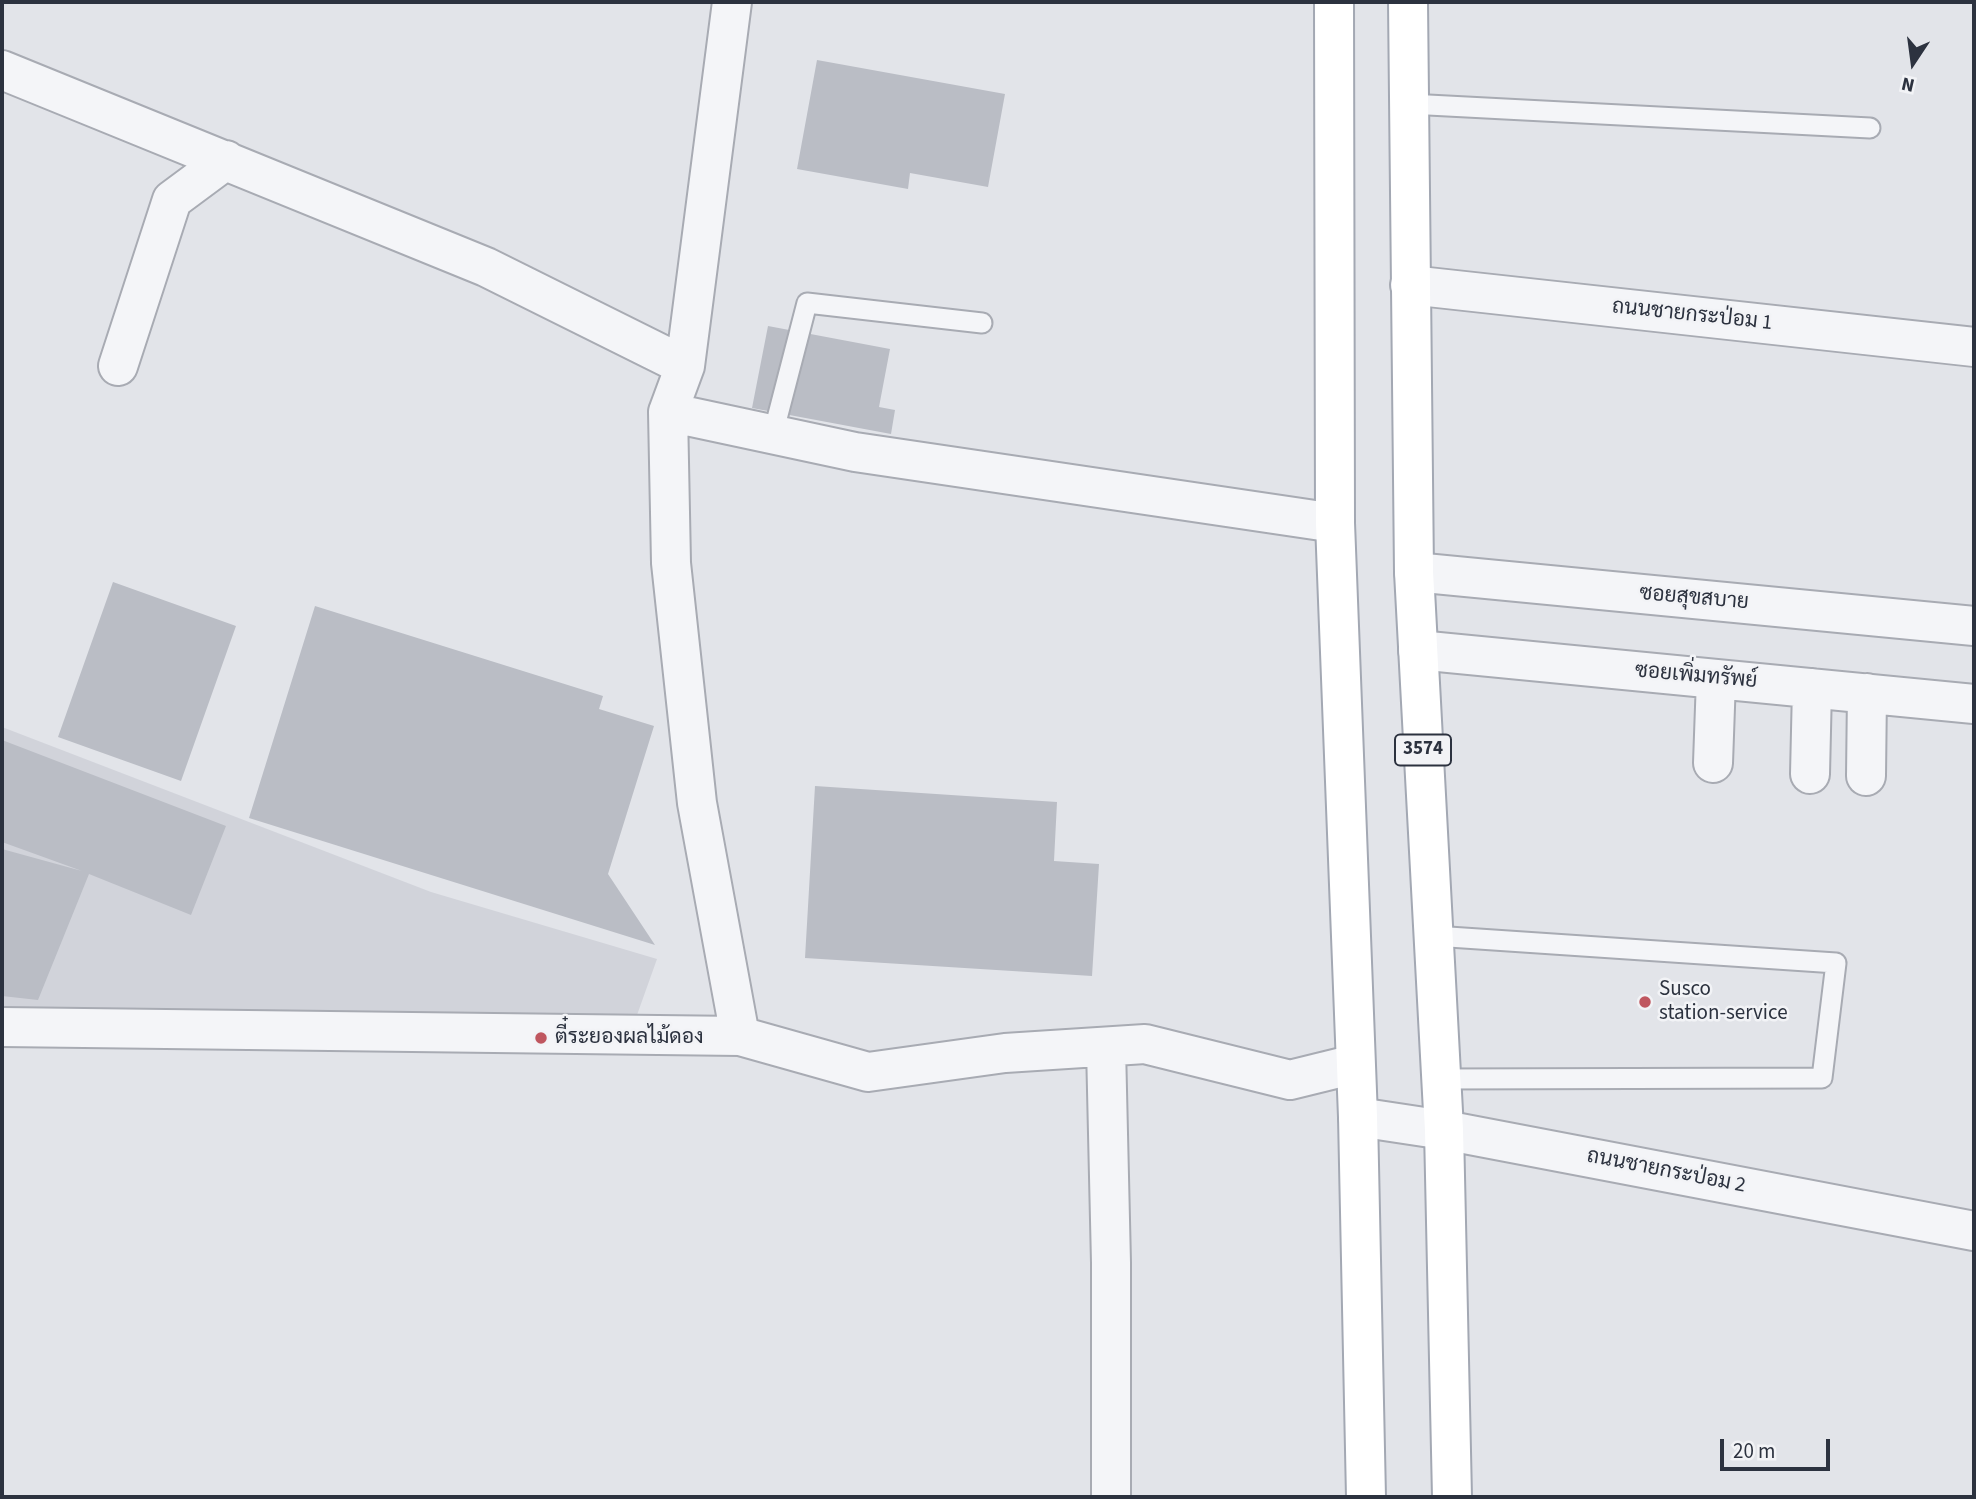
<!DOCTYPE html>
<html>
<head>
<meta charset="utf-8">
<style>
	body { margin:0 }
	#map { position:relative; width:1976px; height:1499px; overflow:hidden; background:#e2e4e9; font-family:"Source Sans 3",sans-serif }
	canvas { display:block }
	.frame { position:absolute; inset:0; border:4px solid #2c323f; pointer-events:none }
	.north { position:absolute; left:1878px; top:28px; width:70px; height:70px; -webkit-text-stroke:5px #f2f3f6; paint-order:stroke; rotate:193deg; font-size:19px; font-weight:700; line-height:28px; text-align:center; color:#2c323f }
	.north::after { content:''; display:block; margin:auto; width:24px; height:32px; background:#2c323f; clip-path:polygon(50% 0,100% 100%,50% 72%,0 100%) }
	.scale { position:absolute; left:1720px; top:1439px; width:110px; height:32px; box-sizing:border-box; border:4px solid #2c323f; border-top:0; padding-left:9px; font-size:21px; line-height:24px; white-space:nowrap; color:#2c323f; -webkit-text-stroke:5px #f2f3f6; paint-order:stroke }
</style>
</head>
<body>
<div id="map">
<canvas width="1976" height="1499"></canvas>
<div class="frame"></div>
<div class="north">N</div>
<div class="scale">20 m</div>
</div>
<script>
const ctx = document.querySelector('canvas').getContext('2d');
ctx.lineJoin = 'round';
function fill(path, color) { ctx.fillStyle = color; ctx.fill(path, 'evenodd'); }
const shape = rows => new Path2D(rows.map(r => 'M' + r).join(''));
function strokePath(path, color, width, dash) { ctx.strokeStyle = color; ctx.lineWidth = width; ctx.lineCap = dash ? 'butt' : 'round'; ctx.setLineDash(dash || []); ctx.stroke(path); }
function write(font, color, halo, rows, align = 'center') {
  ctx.font = font + ' "Source Sans 3",Sarabun,sans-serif'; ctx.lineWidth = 5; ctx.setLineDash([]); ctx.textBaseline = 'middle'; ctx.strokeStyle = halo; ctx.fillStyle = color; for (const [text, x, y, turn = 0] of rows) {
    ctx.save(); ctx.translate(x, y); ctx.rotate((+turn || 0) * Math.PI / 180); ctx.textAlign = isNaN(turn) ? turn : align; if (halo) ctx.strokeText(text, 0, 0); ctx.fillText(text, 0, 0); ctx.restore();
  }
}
const built = shape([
	[2,727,431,892,657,959,637,1015,2,1015]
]);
const building = shape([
	[817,60,1005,94,988,187,910,173,908,189,797,169],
	[768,326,890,349,879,407,895,410,891,434,752,408],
	[113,582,236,626,181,781,58,737],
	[315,606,603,696,599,709,654,726,608,874,655,945,249,818],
	[2,740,226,826,191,915,89,874,38,1000,2,996,2,849,82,871,2,842],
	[815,786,1057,802,1054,861,1099,864,1092,976,805,958]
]);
const service = shape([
	[1409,104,1870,128],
	[773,434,807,303,982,323],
	[1434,936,1836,963,1822,1078,1441,1079]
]);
const minor = shape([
	[732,2,685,366,668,412,671,563,697,803,740,1036,868,1072,1005,1053,1145,1044,1290,1080,1355,1064],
	[2,70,486,267,685,366],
	[1410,285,1974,347],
	[118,366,172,200,226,160],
	[668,412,855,452,1335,523],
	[1414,572,1974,626],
	[1418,650,1974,704],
	[1713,763,1716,679],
	[1810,774,1812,688],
	[1866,776,1867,693],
	[2,1027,740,1036],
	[1106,1047,1111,1263,1111,1497],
	[1358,1117,1444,1130,1974,1231]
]);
const primary = shape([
	[1334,2,1335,523,1358,1117,1366,1497],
	[1408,2,1414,572,1444,1130,1452,1497]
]);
const markers = [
	[1645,1002,7,"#bf565f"],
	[541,1038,7,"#bf565f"]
];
const shields = [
	[1423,750,56]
];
const shieldNames = [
	["3574",1423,750]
];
const streetNames = [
	["ถนนชายกระป่อม 1",1692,316,6],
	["ซอยสุขสบาย",1694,599,5],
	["ซอยเพิ่มทรัพย์",1696,677,5],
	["ถนนชายกระป่อม 2",1666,1172,11]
];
const poiNames = [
	["Susco",1659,990],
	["station-service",1659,1014],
	["ตี๋ระยองผลไม้ดอง",555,1038]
];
fill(built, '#d1d3da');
fill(building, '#babdc5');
strokePath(service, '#a8abb3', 23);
strokePath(minor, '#a8abb3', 42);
strokePath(primary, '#a3a8b3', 42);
strokePath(service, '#f4f5f8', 19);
strokePath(minor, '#f4f5f8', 38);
strokePath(primary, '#fff', 38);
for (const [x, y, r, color] of markers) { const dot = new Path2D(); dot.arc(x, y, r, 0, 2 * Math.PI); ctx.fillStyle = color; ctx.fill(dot); strokePath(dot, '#f2f3f6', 2.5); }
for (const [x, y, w] of shields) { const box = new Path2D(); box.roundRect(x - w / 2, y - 15.5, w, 31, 5); ctx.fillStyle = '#f2f3f6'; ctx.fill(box); strokePath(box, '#2c323f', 2); }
write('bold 19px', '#2c323f', null, shieldNames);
write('21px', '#2c323f', '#f2f3f6', streetNames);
write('21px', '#2c323f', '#f2f3f6', poiNames, 'left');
</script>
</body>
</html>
